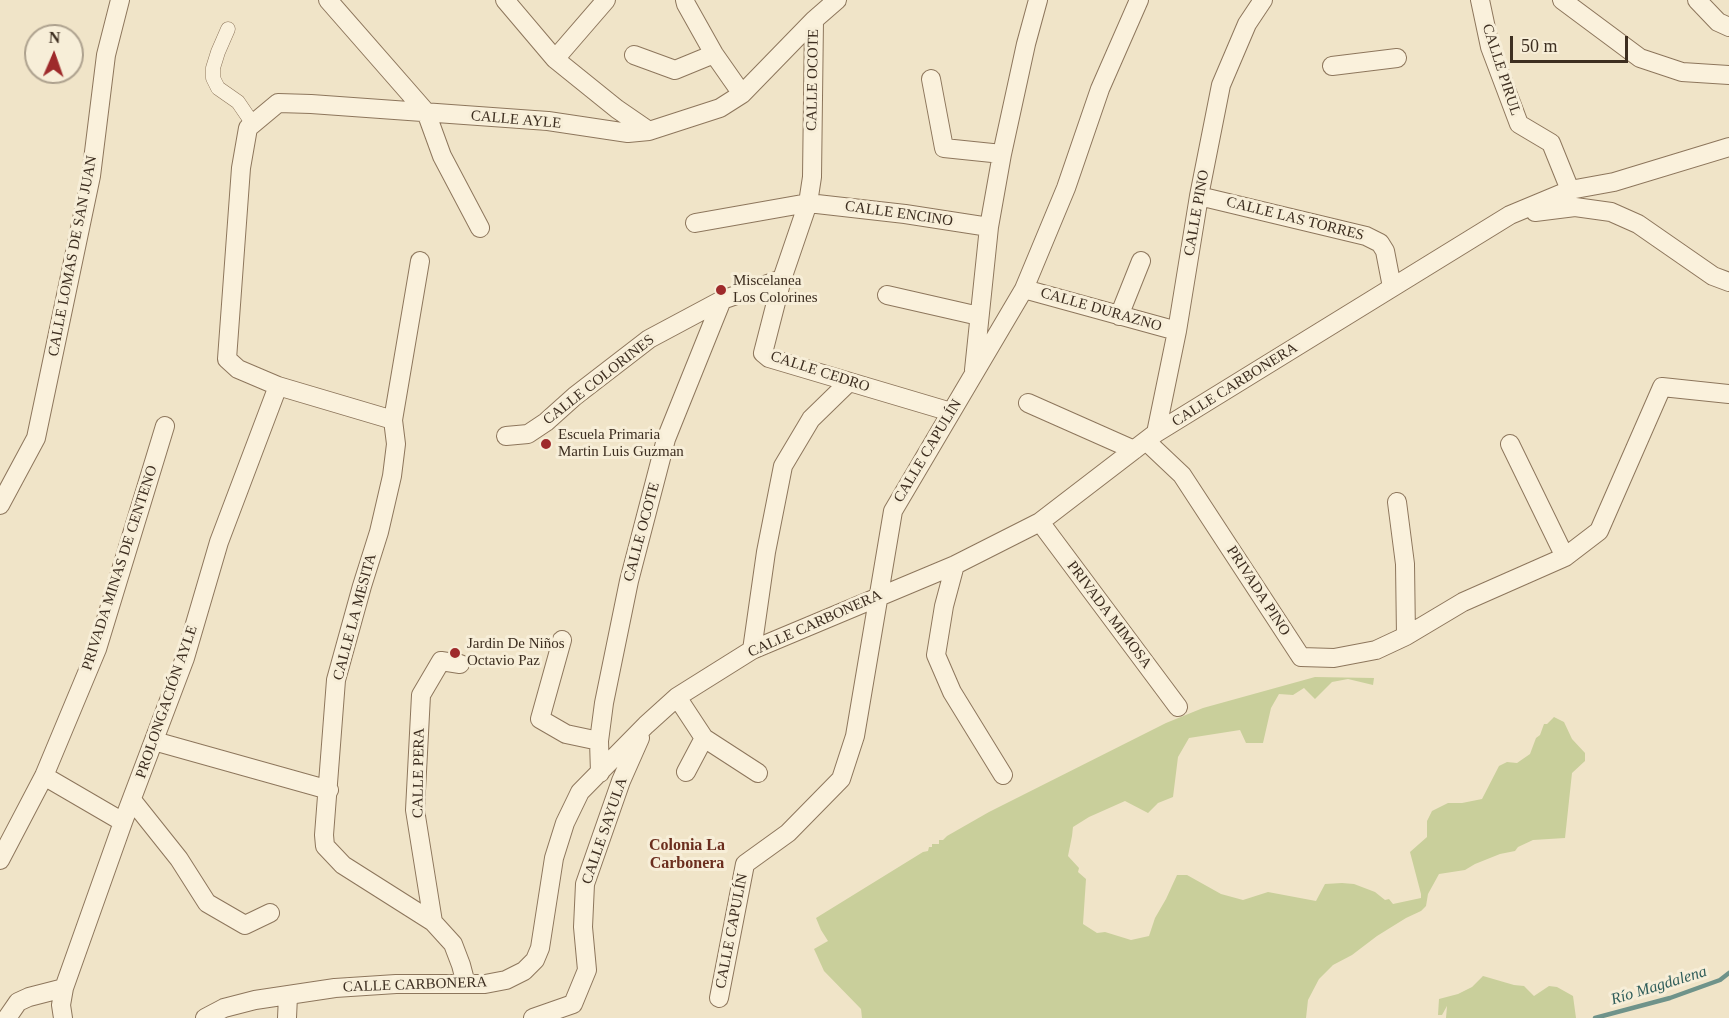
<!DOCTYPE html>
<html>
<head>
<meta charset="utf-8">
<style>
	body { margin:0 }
	#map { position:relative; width:1729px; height:1018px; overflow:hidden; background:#f0e4c8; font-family:"Times New Roman",serif }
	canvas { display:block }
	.north { position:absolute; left:24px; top:24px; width:60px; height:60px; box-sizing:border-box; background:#f7eed8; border:2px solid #ada18e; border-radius:50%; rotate:2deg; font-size:16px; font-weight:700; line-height:24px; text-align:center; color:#3d2e20 }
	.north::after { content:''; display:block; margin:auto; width:21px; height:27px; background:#9e2a2b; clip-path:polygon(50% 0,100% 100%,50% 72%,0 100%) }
	.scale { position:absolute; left:1510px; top:36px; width:118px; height:27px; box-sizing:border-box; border:3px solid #3d2e20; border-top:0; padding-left:8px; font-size:18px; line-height:21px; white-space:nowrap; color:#3d2e20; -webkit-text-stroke:4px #f7eed8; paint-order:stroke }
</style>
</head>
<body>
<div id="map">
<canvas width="1729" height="1018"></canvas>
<div class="north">N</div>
<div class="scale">50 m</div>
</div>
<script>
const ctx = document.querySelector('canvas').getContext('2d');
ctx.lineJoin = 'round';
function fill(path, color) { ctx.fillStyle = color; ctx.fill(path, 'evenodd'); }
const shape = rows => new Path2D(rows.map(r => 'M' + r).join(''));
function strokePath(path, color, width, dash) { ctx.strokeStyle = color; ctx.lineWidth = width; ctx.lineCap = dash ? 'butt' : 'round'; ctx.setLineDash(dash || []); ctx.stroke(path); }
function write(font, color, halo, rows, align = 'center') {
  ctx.font = font + ' "Times New Roman",serif'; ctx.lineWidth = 6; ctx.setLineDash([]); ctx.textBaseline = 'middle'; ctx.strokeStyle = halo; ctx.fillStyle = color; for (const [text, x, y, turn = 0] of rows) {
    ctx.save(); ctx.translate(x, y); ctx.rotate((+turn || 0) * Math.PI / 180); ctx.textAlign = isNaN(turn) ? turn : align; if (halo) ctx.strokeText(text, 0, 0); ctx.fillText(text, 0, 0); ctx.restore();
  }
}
const green = shape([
	[1315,677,1374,678,1373,685,1348,679,1332,682,1315,699,1304,688,1293,695,1279,694,1271,708,1263,743,1246,743,1240,730,1189,738,1178,757,1173,797,1158,803,1148,813,1125,801,1089,817,1073,827,1072,836,1068,856,1079,868,1078,872,1086,879,1083,924,1097,933,1105,932,1131,940,1149,936,1155,918,1166,899,1177,875,1187,875,1221,894,1243,900,1268,892,1316,901,1325,884,1342,883,1354,884,1375,892,1385,900,1389,899,1393,904,1421,898,1421,894,1410,852,1427,837,1427,821,1432,811,1448,803,1462,803,1482,799,1499,766,1507,762,1517,763,1530,754,1536,738,1540,735,1544,724,1547,724,1554,717,1564,722,1572,739,1585,753,1585,761,1572,773,1565,838,1533,840,1518,847,1515,851,1500,854,1475,864,1465,870,1439,874,1428,894,1426,906,1421,911,1406,918,1377,936,1352,955,1333,965,1319,979,1308,1000,1306,1018,862,1018,861,1009,824,971,814,949,828,941,821,930,816,918,923,852,928,851,929,847,932,847,932,844,939,844,939,840,943,840,947,836,989,812,1166,723,1203,708],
	[1483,976,1514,985,1524,986,1534,996,1549,986,1557,987,1573,996,1576,1018,1446,1018,1447,1006,1442,1015,1438,1015,1439,999,1458,994,1472,987]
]);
const stream = shape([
	[1595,1018,1670,998,1720,980,1729,973]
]);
const pedestrian = shape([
	[228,29,218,52,213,68,213,78,218,88,238,102,253,124]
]);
const minor = shape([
	[328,0,426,112,442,156,480,228],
	[505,0,555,59,617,109,649,131],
	[685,0,686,4,714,54,742,94],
	[1480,0,1490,47,1519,124,1551,143,1570,190],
	[1562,0,1640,58,1682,72,1729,75],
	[1697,0,1718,22,1729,27],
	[814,20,812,177,808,203,782,279,763,353,769,358,951,412],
	[634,55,675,70,714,54],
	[555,59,606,0],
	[1332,66,1397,58],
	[931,79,944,148,1002,154],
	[1199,196,1366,236,1380,243,1385,251,1392,287],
	[1535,212,1575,207,1611,212,1638,224,1713,276,1729,282],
	[695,223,808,203,905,214,989,227],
	[420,261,393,420,396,444,392,476,379,532,362,586,336,680,324,835,325,846,343,865,433,922,453,944,461,965,466,984],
	[1024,289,1177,331],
	[887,295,979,316],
	[1119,316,1141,261],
	[974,370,989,227,1002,154,1026,44,1038,0],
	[1028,403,1134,450],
	[393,420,278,386,238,369,227,359,241,168,248,128,278,103,311,104,548,121,628,133,649,131,720,108,742,94,814,20,837,0],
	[1156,433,1177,331,1199,196,1221,85,1247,24,1263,0],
	[506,436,528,434,546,422,575,396,649,339,722,300,782,279],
	[1146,441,1182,475,1301,657,1334,658,1376,650,1406,636,1463,602,1565,557,1599,531,1662,387,1729,394],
	[1510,444,1565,557],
	[1397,502,1405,564,1406,636],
	[0,505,36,438,91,176,106,55,120,0],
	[1040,522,1178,707],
	[955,565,944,606,936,655,952,692,1003,775],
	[562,640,540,719,566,734,599,741],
	[752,650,766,552,783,466,811,419,849,382],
	[677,697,704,738,758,773],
	[154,741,329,790],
	[686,772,704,738],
	[600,773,599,741,604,703,629,581,666,439,722,300],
	[44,776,123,822],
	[132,800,179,859,207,903,245,925,270,913],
	[0,860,44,776,97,649,165,426],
	[433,922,415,810,421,695,441,661,460,664],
	[719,998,745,864,788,833,841,779,855,736,893,511,1024,289,1066,188,1100,89,1139,0],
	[7,1018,18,1002,29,997,64,988],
	[63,1018,61,1005,64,988,123,822,185,658,219,542,278,386],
	[205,1018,224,1008,255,1000,335,988,396,984,485,984,506,980,524,971,535,960,540,948,554,858,565,823,580,792,646,725,677,697,752,650,955,565,1040,522,1156,433,1510,215,1570,190,1614,182,1729,147],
	[287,1018,288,996],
	[533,1018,573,1004,587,970,583,927,585,884,621,781,640,738]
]);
const markers = [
	[721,290,6,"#9e2a2b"],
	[546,444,6,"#9e2a2b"],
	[455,653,6,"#9e2a2b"]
];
const streetNames = [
	["CALLE PIRUL",1501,70,72],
	["CALLE OCOTE",813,80,-89],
	["CALLE AYLE",516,120,5],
	["CALLE PINO",1197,213,-80],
	["CALLE ENCINO",899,214,8],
	["CALLE LAS TORRES",1295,219,14],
	["CALLE LOMAS DE SAN JUAN",73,256,-79],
	["CALLE DURAZNO",1101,310,16],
	["CALLE CEDRO",820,372,18],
	["CALLE COLORINES",599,380,-38],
	["CALLE CARBONERA",1235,385,-32],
	["CALLE CAPULÍN",928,451,-59],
	["CALLE OCOTE",642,532,-75],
	["PRIVADA MINAS DE CENTENO",120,568,-72],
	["PRIVADA PINO",1258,591,57],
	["PRIVADA MIMOSA",1109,615,53],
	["CALLE LA MESITA",355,617,-75],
	["CALLE CARBONERA",815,624,-24],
	["PROLONGACIÓN AYLE",167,702,-71],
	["CALLE PERA",419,773,-89],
	["CALLE SAYULA",605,831,-71],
	["CALLE CAPULÍN",732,931,-79],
	["CALLE CARBONERA",415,985,-2]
];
const poiNames = [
	["Miscelanea",733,281],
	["Los Colorines",733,298],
	["Escuela Primaria",558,435],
	["Martin Luis Guzman",558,452],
	["Jardin De Niños",467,644],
	["Octavio Paz",467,661]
];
const neighbourhoodNames = [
	["Colonia La",687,846],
	["Carbonera",687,864]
];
const waterNames = [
	["Río Magdalena",1659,986,-17]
];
fill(green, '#c9cf9b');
strokePath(stream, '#6f938a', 4.5);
strokePath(pedestrian, '#8d765c', 15);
strokePath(minor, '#8d765c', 20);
strokePath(pedestrian, '#faf1dc', 14);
strokePath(minor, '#faf1dc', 18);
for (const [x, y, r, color] of markers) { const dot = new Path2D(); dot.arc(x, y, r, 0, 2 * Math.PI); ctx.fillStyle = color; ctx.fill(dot); strokePath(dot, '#f7eed8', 2); }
write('15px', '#3d2e20', '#f7eed8', streetNames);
write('15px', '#3d2e20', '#f7eed8', poiNames, 'left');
write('bold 16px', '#6b2e1e', '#f7eed8', neighbourhoodNames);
write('italic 16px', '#2f5d5a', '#f7eed8', waterNames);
</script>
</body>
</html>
